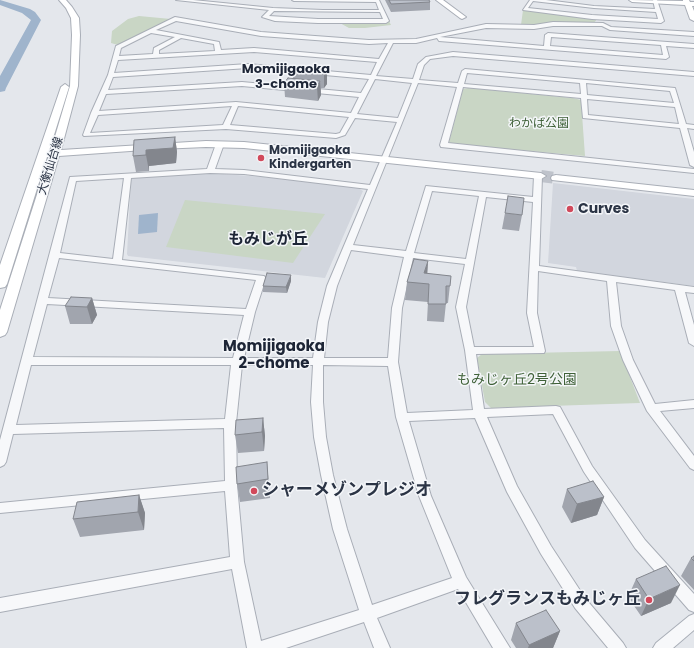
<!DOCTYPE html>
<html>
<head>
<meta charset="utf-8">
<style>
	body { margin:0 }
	canvas { display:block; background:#e4e7ec }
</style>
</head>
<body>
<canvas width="694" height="648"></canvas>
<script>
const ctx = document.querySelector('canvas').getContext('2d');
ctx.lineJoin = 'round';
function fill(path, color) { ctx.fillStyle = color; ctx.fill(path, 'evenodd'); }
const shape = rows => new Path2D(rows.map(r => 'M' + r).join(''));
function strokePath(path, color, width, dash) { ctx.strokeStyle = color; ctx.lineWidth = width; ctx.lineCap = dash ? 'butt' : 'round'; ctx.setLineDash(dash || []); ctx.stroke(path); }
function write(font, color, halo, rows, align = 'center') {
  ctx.font = font + ' Poppins,"Noto Sans JP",sans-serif'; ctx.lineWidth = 3; ctx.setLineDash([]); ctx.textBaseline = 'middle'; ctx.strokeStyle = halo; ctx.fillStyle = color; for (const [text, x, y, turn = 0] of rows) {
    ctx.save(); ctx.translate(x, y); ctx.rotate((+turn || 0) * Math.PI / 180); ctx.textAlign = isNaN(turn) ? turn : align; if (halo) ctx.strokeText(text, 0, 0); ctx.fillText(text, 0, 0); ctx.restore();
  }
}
const built = shape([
	[210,173,263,177,358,188,363,191,325,278,128,256,127,254,131,179,136,177],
	[553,183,694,199,694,286,577,271,576,267,548,263]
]);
const green = shape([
	[523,10,598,18,593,24,521,25],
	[139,16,171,19,118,45,111,43,112,31,128,19],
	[389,21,391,25,365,28,349,28,338,22],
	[468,88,573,98,581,100,585,156,451,144,449,142,463,89],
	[185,200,325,214,293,263,166,247],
	[620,351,640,403,491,408,485,402,477,358,482,354]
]);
const water = shape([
	[158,213,157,232,138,234,139,215]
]);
const river = shape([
	[0,0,30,9,35,12,41,20,6,88,5,91,0,92,0,76,31,20,22,13,0,5,0,0]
]);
const secondaryTunnel = shape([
	[541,176,556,178]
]);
const street = shape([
	[176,0,193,0,273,8,323,10,379,10,376,2,294,1,292,0,379,0,389,21,386,23,318,23,275,21,262,17,269,10,176,0],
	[274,11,380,12,383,19,318,19,269,16,274,11],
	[530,0,546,0,594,6,655,9,653,0,657,0,664,21,661,23,592,19,523,10,530,0],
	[533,1,594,8,656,12,658,19,592,15,528,8,533,1],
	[175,17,261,32,369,40,416,39,486,24,534,25,553,22,603,23,611,27,694,32,694,36,610,30,602,26,553,26,534,29,486,28,440,37,544,46,545,35,548,33,694,44,694,48,666,46,669,57,666,59,439,41,437,38,416,43,393,43,376,76,413,79,418,64,426,57,453,52,694,72,694,76,453,56,430,59,424,65,419,80,458,83,462,71,465,69,675,88,686,124,694,125,694,129,687,128,694,152,694,167,690,165,680,128,583,118,581,98,463,87,448,143,694,169,694,173,441,147,440,145,457,87,418,83,353,245,406,251,426,186,533,197,534,176,538,174,542,176,539,266,694,287,694,293,685,292,694,325,694,346,689,343,675,290,616,282,621,326,633,360,655,404,694,400,694,408,660,411,694,456,694,470,690,468,647,411,623,360,611,326,607,281,538,271,537,313,545,351,544,353,476,354,484,409,556,406,560,407,592,466,645,540,694,594,694,612,689,610,635,548,584,472,553,414,487,417,517,486,551,546,585,598,623,643,626,648,608,648,575,608,541,554,507,492,475,418,409,421,431,496,466,577,510,648,493,648,458,589,377,618,390,648,374,648,364,622,286,648,247,648,232,569,0,612,0,598,230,557,225,491,0,513,0,503,225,481,224,428,13,434,6,462,4,465,0,467,0,440,70,177,207,169,216,144,220,142,224,144,215,169,244,170,370,185,397,122,355,118,345,135,336,138,226,129,84,136,83,135,91,113,108,75,116,46,175,17],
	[176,21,261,36,369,44,388,43,379,59,254,48,221,50,219,42,156,30,176,21],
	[151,33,175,37,154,48,153,54,119,56,121,48,151,33],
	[551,37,661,45,663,55,550,46,551,37],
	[181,38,214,44,215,51,159,54,159,50,181,38],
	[254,52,377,62,371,75,248,64,114,73,118,60,254,52],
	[248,68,369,79,361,93,242,82,108,90,113,77,248,68],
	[467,73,580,83,581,94,464,84,467,73],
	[375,79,412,83,398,118,357,114,375,79],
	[586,83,670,91,674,103,587,95,586,83],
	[242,86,359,97,351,113,236,102,99,111,106,94,242,86],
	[587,99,675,107,679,124,588,115,587,99],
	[232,106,223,125,90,133,98,115,232,106],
	[238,106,349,117,340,133,336,134,230,125,238,106],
	[210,173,244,174,368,189,327,286,318,322,313,358,244,358,255,312,266,278,264,276,122,260,131,178,210,173],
	[124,178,113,259,60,253,76,181,124,178],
	[432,191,479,196,466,259,414,253,432,191],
	[486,197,533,202,527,313,534,347,474,347,466,307,486,197],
	[351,250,404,257,392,308,388,358,324,358,328,322,337,286,351,250],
	[59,258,256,280,246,309,48,298,59,258],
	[413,258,465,264,456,307,465,350,473,410,407,413,398,362,402,308,413,258],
	[47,304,244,315,233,358,33,357,47,304],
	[31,365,231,365,225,419,16,425,31,365],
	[242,365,313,365,311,402,314,437,321,475,333,529,359,610,261,641,244,562,237,485,236,423,242,365],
	[323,365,388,366,396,417,419,496,452,578,372,605,347,529,333,475,326,437,323,402,323,365],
	[694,614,694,630,673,648,653,648,656,643,689,616,694,614]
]);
const secondary = shape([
	[59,0,66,0,72,7,79,18,80,35,78,86,61,150,206,141,244,142,541,173,546,176,541,179,244,148,206,147,159,149,59,156,7,332,5,335,0,337,0,310,49,157,47,157,7,284,5,287,0,288,0,265,61,87,65,84,69,87,49,151,51,150,70,86,72,35,71,18,66,8,59,0],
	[436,0,443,0,466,17,462,19,460,18,436,0],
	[629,0,683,1,683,0,689,0,690,2,694,2,694,6,692,6,694,11,694,21,690,19,685,5,632,2,629,0],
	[556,175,694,190,694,196,552,180,551,178,552,176,556,175]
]);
const wall = shape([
	[385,0,429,0,430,2,430,10,391,12],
	[327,70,327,84,324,88,321,88,321,95,318,101,285,97,284,83,293,79,293,72],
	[175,137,177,152,176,163,149,166,149,171,136,172,133,156],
	[505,213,522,215,519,231,502,229],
	[428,261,427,274,451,276,448,303,446,303,444,322,427,321,428,302,405,300,407,282],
	[291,281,287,293,263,292,263,286],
	[92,298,97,315,92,324,70,324,65,306],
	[263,418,265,436,264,451,238,453,235,435],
	[267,462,270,498,240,502,237,484],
	[567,489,604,497,597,515,571,523,562,507],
	[139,495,145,513,144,530,80,537,73,519],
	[694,556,694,590,681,576,691,558],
	[636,579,671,603,641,616,628,597],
	[516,623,560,631,553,648,516,648,511,640]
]);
const shadedWall = shape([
	[327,70,327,84,324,88,324,74],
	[320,81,321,95,318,101,317,87],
	[175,137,177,152,176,163,149,166,149,171,146,155,146,150],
	[428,261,427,278,424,273],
	[291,275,291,281,287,293,286,287],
	[92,298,97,315,92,324,87,307],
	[263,418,265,436,264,451,262,432],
	[139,495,145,513,144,530,138,512],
	[604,497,597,515,571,523,577,504],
	[680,585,671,603,641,616,649,599],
	[560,631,553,648,528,648,529,645]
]);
const building = shape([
	[389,0,429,0,430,2,391,4,389,0],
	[295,68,327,70,324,74,293,72,295,68],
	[288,78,320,81,317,87,284,83,288,78],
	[175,137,173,148,146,150,146,155,133,156,134,140,175,137],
	[508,196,524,198,522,215,505,213,508,196],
	[414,259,428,261,424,273,451,276,450,286,446,286,446,304,428,304,429,284,407,282,414,259],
	[267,273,291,275,286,287,263,286,267,273],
	[71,297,92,298,87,307,65,306,71,297],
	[263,418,262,432,235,435,236,420,263,418],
	[267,462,268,479,237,484,236,467,267,462],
	[593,481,604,497,577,504,567,489,593,481],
	[139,495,138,512,73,519,77,502,139,495],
	[694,556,694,561,691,558,694,556],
	[666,566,680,585,649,599,636,579,666,566],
	[546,610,560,631,529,645,516,623,546,610]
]);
const markers = [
	[261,158,4,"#d1495b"],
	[570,209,4,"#d1495b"],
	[254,491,4,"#d1495b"],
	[649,600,4,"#d1495b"]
];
const farParknames = [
	["わかば公園",539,124]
];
const farPoinames = [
	["Momijigaoka",269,151],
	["Kindergarten",269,165]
];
const farStreetnames = [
	["大衡仙台線",51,166,-73]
];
const farNeighbourhoodnames = [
	["Momijigaoka",286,70],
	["3-chome",286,85]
];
const poiNames = [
	["Curves",578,209]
];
const parkNames = [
	["もみじヶ丘2号公園",517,380]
];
const neighbourhoodNames = [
	["Momijigaoka",274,347],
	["2-chome",274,364]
];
const quarterNames = [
	["もみじが丘",268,240]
];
const nearPoinames = [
	["シャーメゾンプレジオ",262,491],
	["フレグランスもみじヶ丘",641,600,"right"]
];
fill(built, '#d2d6de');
fill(green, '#c9d6c5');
fill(water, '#9fb4cc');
fill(river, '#9fb4cc');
strokePath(secondaryTunnel, '#bfc3cb', 12, [12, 6]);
strokePath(street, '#a9aeb7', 2);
strokePath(secondary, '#a9aeb7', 2);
fill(street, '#f7f8fa');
fill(secondary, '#fff');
fill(wall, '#a1a5ae');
fill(shadedWall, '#83868d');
fill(building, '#bbc0ca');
strokePath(building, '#83868d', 1);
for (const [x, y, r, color] of markers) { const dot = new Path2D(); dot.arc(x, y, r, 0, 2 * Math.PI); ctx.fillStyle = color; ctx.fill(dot); strokePath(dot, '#f4f6f9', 1.5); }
write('12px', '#3f6138', '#f4f6f9', farParknames);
write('bold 12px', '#2b3445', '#f4f6f9', farPoinames, 'left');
write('12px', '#2b3445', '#f4f6f9', farStreetnames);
write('bold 13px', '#1d2536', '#f4f6f9', farNeighbourhoodnames);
write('bold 14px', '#2b3445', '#f4f6f9', poiNames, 'left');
write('14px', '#3f6138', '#f4f6f9', parkNames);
write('bold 15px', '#1d2536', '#f4f6f9', neighbourhoodNames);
write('bold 16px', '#1d2536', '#f4f6f9', quarterNames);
write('bold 17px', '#2b3445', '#f4f6f9', nearPoinames, 'left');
</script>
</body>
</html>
